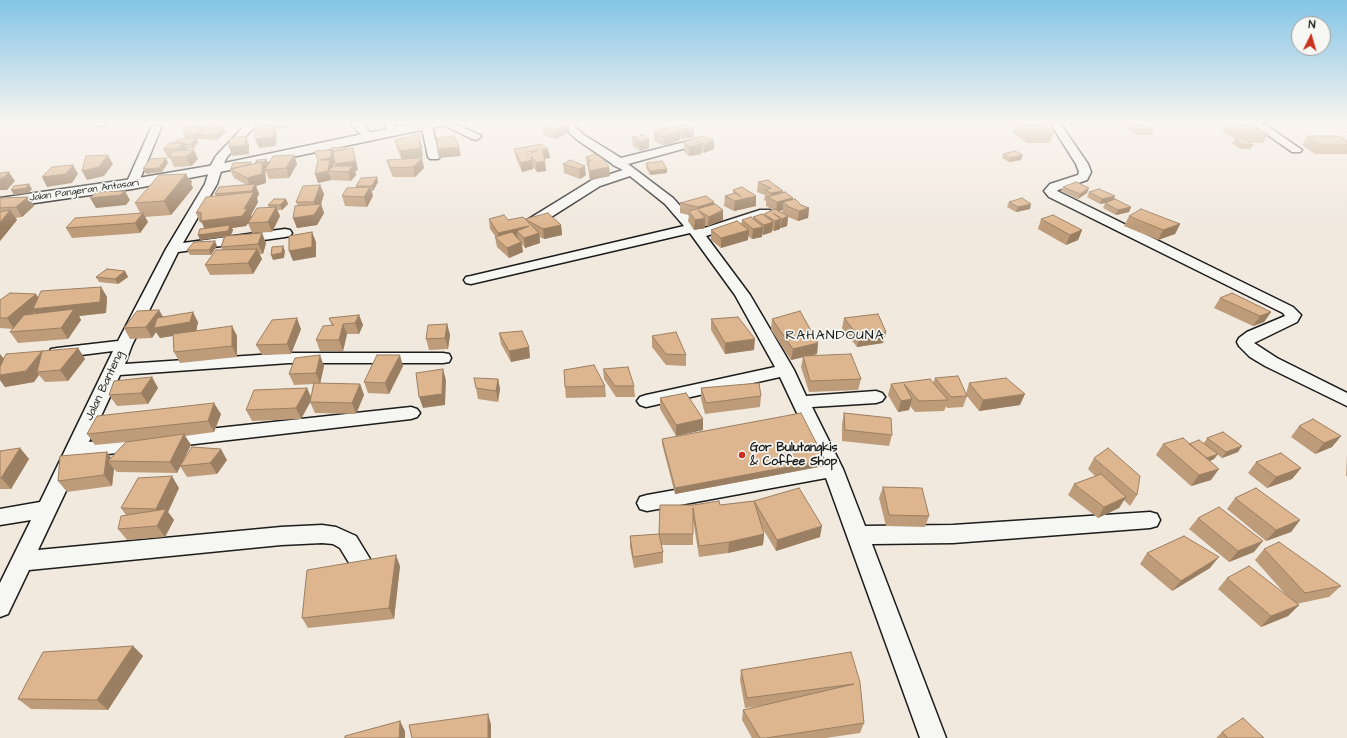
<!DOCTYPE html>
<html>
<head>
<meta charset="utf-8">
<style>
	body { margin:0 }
	#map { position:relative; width:1347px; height:738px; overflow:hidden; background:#f1e9de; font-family:"Architects Daughter",sans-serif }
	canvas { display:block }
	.north { position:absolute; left:1291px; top:16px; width:40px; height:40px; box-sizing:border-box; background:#f6f6f2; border:1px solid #9f9f9c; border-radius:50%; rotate:5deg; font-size:11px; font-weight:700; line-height:16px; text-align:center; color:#1c1c1c }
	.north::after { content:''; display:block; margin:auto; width:14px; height:18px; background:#c8321e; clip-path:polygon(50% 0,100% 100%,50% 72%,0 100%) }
</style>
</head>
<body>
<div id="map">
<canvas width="1347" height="738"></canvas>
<div class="north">N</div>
</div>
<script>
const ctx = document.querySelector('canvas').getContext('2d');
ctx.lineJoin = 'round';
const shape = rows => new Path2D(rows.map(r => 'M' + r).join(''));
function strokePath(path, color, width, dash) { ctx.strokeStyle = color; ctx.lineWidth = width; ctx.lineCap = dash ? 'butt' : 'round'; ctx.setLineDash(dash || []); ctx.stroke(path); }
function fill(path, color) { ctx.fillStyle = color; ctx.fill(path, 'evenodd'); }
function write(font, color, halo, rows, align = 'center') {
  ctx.font = font + ' "Architects Daughter",sans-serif'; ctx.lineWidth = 3.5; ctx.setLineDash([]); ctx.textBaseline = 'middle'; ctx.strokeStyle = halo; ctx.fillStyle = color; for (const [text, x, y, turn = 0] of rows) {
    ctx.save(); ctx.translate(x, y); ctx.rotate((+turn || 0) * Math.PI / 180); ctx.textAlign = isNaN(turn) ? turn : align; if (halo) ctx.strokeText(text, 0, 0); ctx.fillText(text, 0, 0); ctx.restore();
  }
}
const minor = shape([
	[95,123,108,123,103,126,96,125,95,123],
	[247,123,258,123,227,157,223,165,217,184,183,243,285,229,290,230,292,233,290,236,285,237,178,252,132,345,125,364,289,353,443,353,449,354,451,358,449,362,443,363,289,363,120,375,89,442,411,407,417,409,420,413,417,417,411,419,82,457,38,550,281,527,322,525,336,527,356,536,373,564,370,571,362,573,354,571,340,548,333,544,322,543,281,545,29,570,8,614,0,617,0,583,31,520,0,525,0,509,40,502,113,351,57,358,51,357,49,353,51,349,57,348,118,341,166,249,205,184,211,165,216,156,247,123],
	[349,123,361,123,375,137,370,140,366,139,349,123],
	[384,123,394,123,397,132,396,134,388,134,384,123],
	[421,123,431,123,440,157,438,159,430,159,428,157,421,123],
	[439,123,453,123,480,135,481,137,476,140,472,139,439,123],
	[559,123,571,123,584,135,621,158,693,140,697,141,699,143,697,145,628,164,673,198,701,229,760,210,770,210,771,213,770,216,706,236,750,295,794,370,806,396,876,391,882,393,885,397,882,401,876,403,812,407,843,469,865,526,953,525,1150,512,1157,514,1160,520,1157,526,1150,528,953,543,872,544,946,738,920,738,826,478,647,511,640,509,637,503,640,497,647,495,821,464,780,377,646,407,640,405,637,401,640,397,646,395,775,367,735,295,690,233,471,284,466,283,464,280,466,277,471,276,684,226,665,204,630,176,600,186,537,226,527,226,525,223,527,220,592,180,623,170,613,165,611,163,576,139,559,123],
	[1050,123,1060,123,1088,164,1091,172,1087,180,1058,190,1057,191,1293,307,1301,315,1297,322,1254,343,1277,358,1347,393,1347,406,1265,366,1250,357,1239,346,1237,342,1239,338,1247,332,1285,316,1283,313,1049,197,1044,191,1050,184,1078,175,1079,172,1076,164,1050,123],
	[1251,123,1263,123,1302,150,1300,152,1292,152,1251,123],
	[156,125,161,128,138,184,136,187,128,187,126,184,151,128,156,125]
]);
const tertiary = shape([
	[416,123,442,123,441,126,436,127,215,173,132,189,0,208,0,198,132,179,215,165,416,123]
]);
const wall = shape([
	[180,123,221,123,218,127,224,127,226,132,217,140,200,139,199,138,197,139,198,142,193,149,187,149,198,159,191,166,174,167,170,158,168,158,163,149,174,143,187,138,185,138,183,133,184,131],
	[570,123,570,132,556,139,543,135,542,126],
	[1015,123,1047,123,1046,126,1053,134,1050,143,1027,143,1013,133,1016,124],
	[1226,123,1268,134,1263,143,1250,143,1253,145,1251,149,1240,149,1232,143,1235,139,1237,139,1222,132],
	[1129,124,1154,130,1152,135,1136,135,1127,129],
	[675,126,694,128,694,137,682,139,680,138,680,140,664,146,654,141,654,132,675,128],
	[701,136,714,149,704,153,701,152,701,154,689,156,684,152,684,142],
	[1307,136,1347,141,1347,154,1315,154,1302,145],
	[632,137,649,139,649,148,640,151,633,146],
	[395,140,421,143,423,157,404,159,422,158,424,168,415,177,393,177,390,170,387,160,402,160,397,149],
	[346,149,355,157,358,170,355,171,356,175,351,181,331,180,318,183,318,161,315,151],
	[334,161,335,166,333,166],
	[514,149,548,149,550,158,544,159,546,171,537,172,533,167,533,169,522,172,516,158],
	[539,150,528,154,527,152],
	[1003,154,1021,160,1009,162,1002,158],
	[294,155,297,164,289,178,269,179,265,170,266,183,256,186,259,194,257,198,258,202,251,215,252,217,269,207,268,205,286,199,288,204,282,210,277,210,280,216,272,232,252,233,248,223,246,226,232,228,233,230,231,236,266,243,263,254,260,254,262,259,253,274,210,275,205,265,223,250,221,247,224,237,200,240,204,228,202,222,200,223,196,213,216,196,215,194,247,185,234,178,230,170,233,163,252,164,266,159,268,163,266,167],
	[586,157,609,167,610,176,590,180,588,167,587,166],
	[570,160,586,175,580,179,564,173,563,164],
	[646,163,667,169,667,173,650,175,646,168],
	[186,174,188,178,192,182,191,184,193,188,171,215,145,217,148,222,140,233,72,238,66,228,140,213,135,203],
	[378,182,373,191,372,191,373,196,367,207,345,206,342,196,356,188,356,186],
	[758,182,783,192,793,198,793,200,801,205,809,208,808,218,798,221,788,217,787,226,781,228,780,228,780,229,774,231,772,230,772,232,763,235,762,234,762,237,752,239,748,236,748,240,721,248,711,240,711,230,741,224,742,220,753,219,753,217,763,216,764,214,773,210,766,206,766,201,764,200,765,195,757,192],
	[783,210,782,212,787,216,778,211],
	[320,185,324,194,321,204,324,213,317,225,297,228,293,218,298,206,296,202],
	[1063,187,1087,193,1078,199,1061,191],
	[733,190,756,206,734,211,724,206,725,196,733,194],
	[1089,192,1113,200,1131,207,1129,212,1116,215,1103,208,1105,203,1100,204,1087,197],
	[28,197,34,206,22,217,15,218,17,220,0,241,0,198],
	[1009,202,1030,209,1016,212,1007,207],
	[680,203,714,204,723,220,708,226,705,225,705,228,694,230,688,221,689,215,680,213],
	[1129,216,1180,224,1175,234,1158,240,1124,226],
	[489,219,508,220,525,219,561,225,562,235,544,239,540,237,540,243,525,248,522,244,523,252,509,258,497,247,495,237,496,237,490,229],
	[1041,219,1082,230,1078,240,1066,245,1038,229],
	[217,246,211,255,190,255,187,250],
	[125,271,128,277,118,284,99,282,96,277],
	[101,287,107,297,106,313,79,316,81,320,68,339,18,343,10,332,13,329,0,328,0,300,38,298],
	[1220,298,1271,312,1264,322,1253,326,1214,308],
	[359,315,363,325,359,334,347,334,343,351,320,351,316,340,332,325,329,318],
	[163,317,198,322,196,331,232,326,237,336,237,357,180,363,174,352,173,336,160,338,156,332,152,338,130,339,124,328],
	[844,318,886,332,883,343,857,347,842,328],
	[711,319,754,350,725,354,711,330],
	[772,319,818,343,817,354,808,356,861,379,858,390,809,392,801,367,803,357,791,360,771,330],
	[447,324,450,335,448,349,429,350,426,339],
	[301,329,291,354,262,355,256,345],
	[499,333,529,347,530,358,511,362,501,344],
	[652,336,686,355,686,366,666,365,652,347],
	[78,348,85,359,68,381,45,382,39,375,34,382,5,387,0,380,0,354,4,359],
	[324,366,320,384,360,384,364,395,356,414,315,413,310,402,301,419,252,421,246,410,311,398,313,384,294,385,289,374],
	[403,366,389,394,368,393,364,382],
	[603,369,634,386,635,397,616,397,604,379],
	[152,377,158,388,148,404,117,406,109,395],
	[935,378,966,394,969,383,1020,405,979,411,966,395,967,396,963,407,947,408,946,406,944,411,915,412,910,406,909,410,898,412,888,395,891,384,933,383],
	[498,379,500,389,498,402,478,399,476,388],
	[605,386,606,397,566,398,565,387],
	[701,388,761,396,760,407,705,414,701,399],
	[660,398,703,419,703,430,676,436,660,409],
	[844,413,892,435,889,446,842,441,842,424],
	[221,414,214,432,185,436,191,445,182,463,227,460,217,474,187,477,180,466,177,473,117,472,114,469,112,486,67,492,58,481,107,452,111,458,126,442,95,445,87,434],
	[1299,426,1341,436,1332,447,1315,454,1291,437],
	[1207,438,1238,452,1222,458,1217,454,1214,459,1210,461,1211,480,1191,486,1156,455,1163,444,1204,443],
	[662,439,824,466,675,494,662,444],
	[20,448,29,459,11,489,0,489,0,451],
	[1347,454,1347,476,1346,476],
	[1094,458,1137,495,1130,506,1124,500,1119,508,1098,518,1068,495,1074,484,1095,476,1088,469],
	[1256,462,1301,468,1292,479,1267,488,1248,473],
	[883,487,929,516,925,527,886,526,879,498],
	[179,488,168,512,174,520,165,537,127,540,118,529,126,515,121,508],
	[1235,498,1300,520,1291,532,1266,541,1227,509],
	[754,501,820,537,776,551,763,529,764,534,763,545,728,553,699,557,693,520,693,545,661,545,663,552,663,563,634,568,630,547,630,536,659,534,660,505,720,505],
	[1198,518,1254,552,1229,562,1189,529],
	[1264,549,1341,586,1329,597,1296,604,1299,605,1288,616,1261,627,1218,589,1227,578,1287,596,1255,560],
	[1147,553,1210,568,1172,591,1140,564],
	[400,566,394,619,308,628,302,618],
	[133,646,143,656,108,710,31,709,18,699],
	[851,652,864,723,860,733,826,738,752,738,742,720,743,710,766,705,745,708,740,680,741,670],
	[1222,732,1264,738,1216,738]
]);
const shadedWall = shape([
	[214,123,221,123,216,129],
	[262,123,289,123,289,128,275,129,277,133,276,146,259,148,255,139,265,130],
	[364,123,372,123,365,125],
	[570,123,570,132,556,139,555,130],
	[624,123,632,123,624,125],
	[224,127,226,132,217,140,215,135],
	[204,128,206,132,198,135,199,138,198,139,196,135],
	[694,128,694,137,682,139,682,130],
	[680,131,680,140,664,146,664,137],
	[419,134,421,143,423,157,402,160,400,151],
	[246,136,249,145,249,154,232,156,229,147],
	[196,138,198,142,193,149,191,144],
	[649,139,649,148,640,151,639,142],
	[714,140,714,149,704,153,705,144],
	[184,143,188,152,183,157,179,148],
	[702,144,701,154,689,156,689,147],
	[459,147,461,156,439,158,437,149],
	[353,148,355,157,358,170,355,171,356,175,351,181,348,172,337,171,335,164],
	[548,149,550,158,543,159,542,150],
	[194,150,198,159,191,166,186,157],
	[332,150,335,159,333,167,328,171,331,180,318,183,315,174,320,160],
	[108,155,113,164,104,176,87,180,82,171],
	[294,155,297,164,289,178,286,168],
	[1023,155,1021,160,1009,162,1010,158],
	[166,158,168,163,162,172,146,174,143,169],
	[422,158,424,168,415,177,413,167],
	[266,159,268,163,266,168,264,168,265,171,266,183,256,186,259,194,257,198,258,202,251,215,252,218,246,226,232,228,233,230,230,236,200,240,198,235,206,231,201,221,244,209,253,194,247,178],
	[532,160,533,169,522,172,521,163],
	[545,161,546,171,537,172,536,163],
	[73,165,78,174,72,183,47,187,42,177],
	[585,166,586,175,580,179,579,169],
	[609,167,610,176,590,180,589,171],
	[667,169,667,173,650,175,650,171],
	[9,172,15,181,7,190,0,190,0,180],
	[186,174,189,179,190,178,192,182,191,184,193,188,171,215,164,201],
	[377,177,378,182,373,191,372,186],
	[29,184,32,189,29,193,14,195,11,190],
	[320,185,324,194,321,204,324,213,317,225,297,228,293,218,317,210,314,202],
	[370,187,373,196,367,207,364,197],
	[1089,188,1087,193,1078,199,1080,194],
	[125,191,130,200,126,205,96,208,90,198],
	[783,191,782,200,771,199,771,193],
	[756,196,756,206,734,211,735,201],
	[1115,196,1113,201,1100,204,1102,199],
	[28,197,34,206,22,217,16,207],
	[793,198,792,207,789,208,783,202,783,210,776,212,777,202],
	[286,199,288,204,282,210,280,205],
	[714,202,714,212,698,211,698,207],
	[1031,204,1030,209,1016,212,1018,207],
	[276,207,280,216,272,232,268,222],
	[1131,207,1129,212,1116,215,1118,210],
	[809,208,808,218,798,221,799,211],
	[10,210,17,220,0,241,0,223],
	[723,210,723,220,708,226,709,217],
	[143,213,148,222,140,233,135,223],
	[788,216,787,226,781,228,782,219],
	[705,218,705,228,694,230,695,220],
	[781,219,780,229,774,231,775,221],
	[773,222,772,232,763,235,764,225],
	[1180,224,1175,234,1158,240,1163,230],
	[561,225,562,235,544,239,543,229],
	[529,226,539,233,540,243,525,248,524,238,517,231,518,239,499,241,498,233],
	[763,227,762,237,752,239,753,229],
	[749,230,748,240,721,248,721,238],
	[1082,230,1078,240,1066,245,1070,235],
	[312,232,316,242,316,257,293,261,289,251],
	[262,233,266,243,263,254,258,244],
	[215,241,217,246,211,255,209,250],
	[521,242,523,252,509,258,507,248],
	[283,246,285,251,284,258,273,260,271,255],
	[257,249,262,259,253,274,248,263],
	[125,271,128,277,118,284,115,279],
	[101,287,107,297,106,313,79,316,81,320,68,339,61,328,41,320,35,312,14,329,7,318,36,294,43,305],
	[159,310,165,320,193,312,198,322,196,332,160,338,156,332,152,338,146,327],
	[1271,312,1264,322,1253,326,1260,316],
	[359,315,363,325,359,334,355,323],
	[297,318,301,329,291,354,287,344],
	[343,324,347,334,343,351,339,340],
	[447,324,450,335,448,349,445,338],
	[232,326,237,336,237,357,232,346],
	[886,332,883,343,857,347,859,337],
	[755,339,754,350,725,354,725,343],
	[818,343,817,354,791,360,793,349],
	[529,347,530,358,511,362,509,351],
	[78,348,85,359,68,381,60,370],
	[42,351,37,372,39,375,34,382,5,387,0,380,0,354,9,365],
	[320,355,324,366,320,384,316,373],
	[400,355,403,366,389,394,385,383],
	[443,369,446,380,445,405,423,408,419,397],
	[152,377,158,388,148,404,141,393],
	[498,379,500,389,498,402,496,391],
	[360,384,364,395,356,414,352,403],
	[307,388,312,399,301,419,296,408],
	[1025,394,1020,405,979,411,983,400],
	[912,399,909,410,898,412,901,401],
	[214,403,221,414,214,432,208,421],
	[703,419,703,430,676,436,676,425],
	[184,434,191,445,177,473,170,462],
	[1341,436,1332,447,1315,454,1324,443],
	[1242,446,1238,452,1222,458,1226,452],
	[20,448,29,459,11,489,1,478],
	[221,449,227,460,217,474,210,463],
	[107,452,113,461,108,461,114,469,112,486,104,475],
	[1218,454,1214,459,1201,465,1205,459],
	[825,460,824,466,675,494,675,488],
	[1301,468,1292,479,1267,488,1276,477],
	[1219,469,1211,480,1191,486,1199,475],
	[172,476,179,488,168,512,174,520,165,537,157,526,161,517,156,509],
	[1126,497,1119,508,1098,518,1104,507],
	[1300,520,1291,532,1266,541,1276,530],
	[822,526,820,537,776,551,777,540],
	[764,534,763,545,728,553,729,542],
	[1263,541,1254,552,1229,562,1238,551],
	[396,555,400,566,394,619,389,608],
	[1219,557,1210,568,1172,591,1181,581],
	[1299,605,1288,616,1261,627,1271,616],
	[133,646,143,656,108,710,97,700],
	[488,714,491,724,491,738,488,738],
	[400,721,405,731,405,738,399,738]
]);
const building = shape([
	[548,123,569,123,555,130,542,126,548,123],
	[687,123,694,128,682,130,675,126,687,123],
	[1226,123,1248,124,1268,134,1250,133,1226,123],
	[274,124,273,137,255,139,256,126,274,124],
	[1016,124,1047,126,1053,134,1030,134,1016,124],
	[1129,124,1146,124,1154,130,1138,131,1129,124],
	[671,126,680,131,664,137,654,132,671,126],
	[186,127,204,128,196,135,183,133,186,127],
	[207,127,224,127,215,135,198,135,207,127],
	[419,134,420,148,400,151,395,140,419,134],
	[644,135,649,139,639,142,632,137,644,135],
	[246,136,245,145,229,147,230,138,246,136],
	[454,136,459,147,437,149,437,138,454,136],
	[701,136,714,140,705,144,696,141,702,144,689,147,684,142,701,136],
	[1307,136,1340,136,1347,141,1347,145,1320,145,1307,136],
	[196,138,191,144,185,144,184,143,174,143,178,139,196,138],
	[1235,139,1245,139,1253,145,1243,145,1235,139],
	[170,143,184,143,179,148,163,149,170,143],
	[542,144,548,149,542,150,545,161,536,163,531,156,532,160,521,163,514,149,542,144],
	[539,150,528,154,527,152,539,150],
	[345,147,344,150,333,151,333,153,332,150,331,150,331,148,345,147],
	[353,148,355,161,335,164,333,151,353,148],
	[194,150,186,157,170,157,171,151,194,150],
	[332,150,330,158,320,160,330,160,328,171,315,174,318,160,315,151,332,150],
	[1015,151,1023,155,1010,158,1003,154,1015,151],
	[595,154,603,159,609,167,589,171,588,161,591,161,586,157,595,154],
	[108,155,99,167,82,171,86,156,108,155],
	[294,155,286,168,265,170,273,156,294,155],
	[166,158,159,168,143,169,150,159,166,158],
	[422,158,413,167,390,168,387,160,422,158],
	[266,159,264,163,263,164,262,162,255,163,257,160,266,159],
	[570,160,585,166,579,169,563,164,570,160],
	[662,161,667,169,650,171,646,163,662,161],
	[251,162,250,164,231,169,233,163,251,162],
	[262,162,262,174,247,178,230,169,262,162],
	[73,165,66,174,42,177,52,167,73,165],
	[333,166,353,166,348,172,328,171,333,166],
	[9,172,0,180,0,173,9,172],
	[186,174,164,201,135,203,159,175,186,174],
	[377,177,372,186,356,186,361,178,377,177],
	[768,180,783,191,771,193,765,190,771,188,758,182,768,180],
	[1076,182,1089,188,1080,194,1063,187,1076,182],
	[29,184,26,188,11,190,14,186,29,184],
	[255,184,252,191,215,194,219,187,255,184],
	[320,185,314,202,296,202,303,186,320,185],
	[370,187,364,197,342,196,347,188,370,187],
	[742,187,756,196,735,201,725,196,735,193,741,197,733,190,742,187],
	[1099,189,1115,196,1102,199,1089,192,1099,189],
	[125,191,120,195,90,198,97,192,125,191],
	[254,192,244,209,248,208,242,216,201,221,201,212,196,213,206,197,254,192],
	[785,192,793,198,777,202,767,197,785,192],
	[706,196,714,202,698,207,680,203,706,196],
	[28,197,16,207,0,208,0,198,28,197],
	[1022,198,1031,204,1018,207,1009,202,1022,198],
	[274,199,286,199,280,205,268,205,274,199],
	[795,199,801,205,809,208,799,211,789,207,783,202,795,199],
	[1115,199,1131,207,1118,210,1105,203,1115,199],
	[321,204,314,215,293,218,295,206,321,204],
	[715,204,723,210,709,217,698,210,705,218,695,220,689,211,715,204],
	[276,207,268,222,248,223,257,208,276,207],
	[775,209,788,216,782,219,773,213,781,219,775,221,764,214,775,209],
	[1141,209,1180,224,1163,230,1129,216,1141,209],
	[10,210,0,223,0,212,10,210],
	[143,213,135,223,66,228,75,218,143,213],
	[548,213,561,225,543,229,525,219,548,213],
	[762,214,773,222,764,225,753,217,762,214],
	[504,215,508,220,523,217,539,233,524,238,517,231,529,226,498,233,489,219,504,215],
	[1053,215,1082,230,1070,235,1041,219,1053,215],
	[751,217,763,227,753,229,742,220,751,217],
	[737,221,749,230,721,238,711,230,737,221],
	[230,225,228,231,198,235,200,229,230,225],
	[312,232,312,247,289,251,289,236,312,232],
	[512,232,521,242,507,248,495,237,512,232],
	[262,233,258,244,221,247,225,236,262,233],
	[215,241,209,250,187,250,194,242,215,241],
	[283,246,282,253,271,255,272,247,283,246],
	[257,249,248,263,205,265,216,250,257,249],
	[107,269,125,271,115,279,96,277,107,269],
	[101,287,100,302,33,309,41,291,101,287],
	[10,293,36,294,7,318,0,318,0,300,10,293],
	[1232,293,1271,312,1260,316,1220,298,1232,293],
	[74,309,61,328,10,332,24,315,74,309],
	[159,310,146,327,124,328,137,311,159,310],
	[800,311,818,343,793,349,772,319,800,311],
	[193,312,190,322,154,328,157,318,193,312],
	[878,314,886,332,859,337,844,318,878,314],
	[359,315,355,323,343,324,339,340,316,340,323,326,334,325,332,324,329,318,359,315],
	[738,317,755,339,725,343,711,319,738,317],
	[297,318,287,344,256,345,272,320,297,318],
	[447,324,445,338,426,339,428,325,447,324],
	[232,326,232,346,174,352,173,334,232,326],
	[522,331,529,347,509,351,499,333,522,331],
	[676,332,686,355,666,354,652,336,676,332],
	[78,348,60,370,37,372,42,351,78,348],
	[42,351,26,371,0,375,0,367,6,354,42,351],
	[851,354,861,379,810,381,803,356,851,354],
	[320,355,316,373,289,374,295,358,320,355],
	[377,355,400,355,385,383,364,382,377,355],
	[594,365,605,386,565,387,564,370,594,365],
	[628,367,634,386,615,386,603,369,628,367],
	[443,369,442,394,419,397,416,373,443,369],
	[958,376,967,396,951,397,935,378,958,376],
	[152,377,141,393,109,395,114,381,152,377],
	[474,378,498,379,496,391,476,388,474,378],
	[1006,378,1025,394,983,400,969,383,1006,378],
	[930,379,948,400,919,401,904,384,912,399,901,401,891,384,930,379],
	[314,383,360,384,352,403,310,402,314,383],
	[759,383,761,396,706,403,701,388,759,383],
	[307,388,296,408,246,410,254,390,307,388],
	[686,393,703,419,676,425,660,398,686,393],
	[214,403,208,421,87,434,97,416,214,403],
	[801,413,825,460,675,488,662,439,801,413],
	[844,413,891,418,892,435,845,430,844,413],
	[1313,419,1341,436,1324,443,1299,426,1313,419],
	[1223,432,1242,446,1226,452,1207,438,1223,432],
	[184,434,170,462,108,461,126,442,184,434],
	[1183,438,1219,469,1199,475,1163,444,1183,438],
	[1199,440,1218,454,1207,458,1189,444,1199,440],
	[192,447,221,449,210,463,180,466,192,447],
	[20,448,1,478,0,478,0,451,20,448],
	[1108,448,1140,476,1137,495,1094,458,1108,448],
	[107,452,104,475,58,481,60,456,107,452],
	[1281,453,1301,468,1276,477,1256,462,1281,453],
	[1101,474,1126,497,1104,507,1074,484,1101,474],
	[172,476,156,509,121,508,138,478,172,476],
	[883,487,922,488,929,516,889,515,883,487],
	[799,488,822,526,777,540,754,501,799,488],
	[1256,488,1300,520,1276,530,1235,498,1256,488],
	[719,501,720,505,754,501,764,534,729,542,699,546,693,508,693,534,659,534,660,505,693,505,719,501],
	[1219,507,1263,541,1238,551,1198,518,1219,507],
	[166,509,157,526,118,529,121,516,166,509],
	[659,534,663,552,633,557,630,536,659,534],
	[1184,536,1219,557,1181,581,1147,553,1184,536],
	[1279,542,1341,586,1305,593,1264,549,1279,542],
	[396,555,389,608,302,618,307,570,396,555],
	[1249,566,1299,605,1271,616,1227,578,1249,566],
	[133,646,97,700,18,699,43,652,133,646],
	[851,652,860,682,864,723,766,738,760,738,743,710,854,684,747,698,741,670,851,652],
	[488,714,488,738,412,738,409,725,488,714],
	[1243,718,1264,738,1228,738,1222,732,1243,718],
	[400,721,399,738,345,738,345,736,400,721]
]);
const markers = [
	[742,455,4,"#c8321e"]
];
const farStreetnames = [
	["Jalan Pangeran Antasari",84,191,-8]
];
const streetNames = [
	["Jalan Banteng",105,386,-65]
];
const poiNames = [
	["Gor Bulutangkis",750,448],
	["& Coffee Shop",750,462]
];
const quarterNames = [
	["RAHANDOUNA",835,336]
];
strokePath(minor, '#1c1c1c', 3);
strokePath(tertiary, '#1c1c1c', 3);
fill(minor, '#f6f6f2');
fill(tertiary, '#f6f6f2');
fill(wall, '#be9c7a');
fill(shadedWall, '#9b7f63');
fill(building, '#ddb58e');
strokePath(building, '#9b7f63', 1);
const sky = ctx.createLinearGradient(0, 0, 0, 227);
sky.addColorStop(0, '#83c4e6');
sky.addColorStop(0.54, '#f9f5f0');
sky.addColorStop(1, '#f9f5f000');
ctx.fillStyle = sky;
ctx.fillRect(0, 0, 1347, 227);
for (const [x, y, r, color] of markers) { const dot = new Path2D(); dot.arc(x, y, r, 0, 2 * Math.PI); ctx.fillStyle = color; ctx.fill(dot); strokePath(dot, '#f6f6f2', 1.5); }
write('10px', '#1c1c1c', '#f6f6f2', farStreetnames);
write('12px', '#1c1c1c', '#f6f6f2', streetNames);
write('bold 12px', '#1c1c1c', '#f6f6f2', poiNames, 'left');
ctx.letterSpacing = '1px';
write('14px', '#1c1c1c', '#f6f6f2', quarterNames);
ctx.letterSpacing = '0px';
</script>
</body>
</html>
